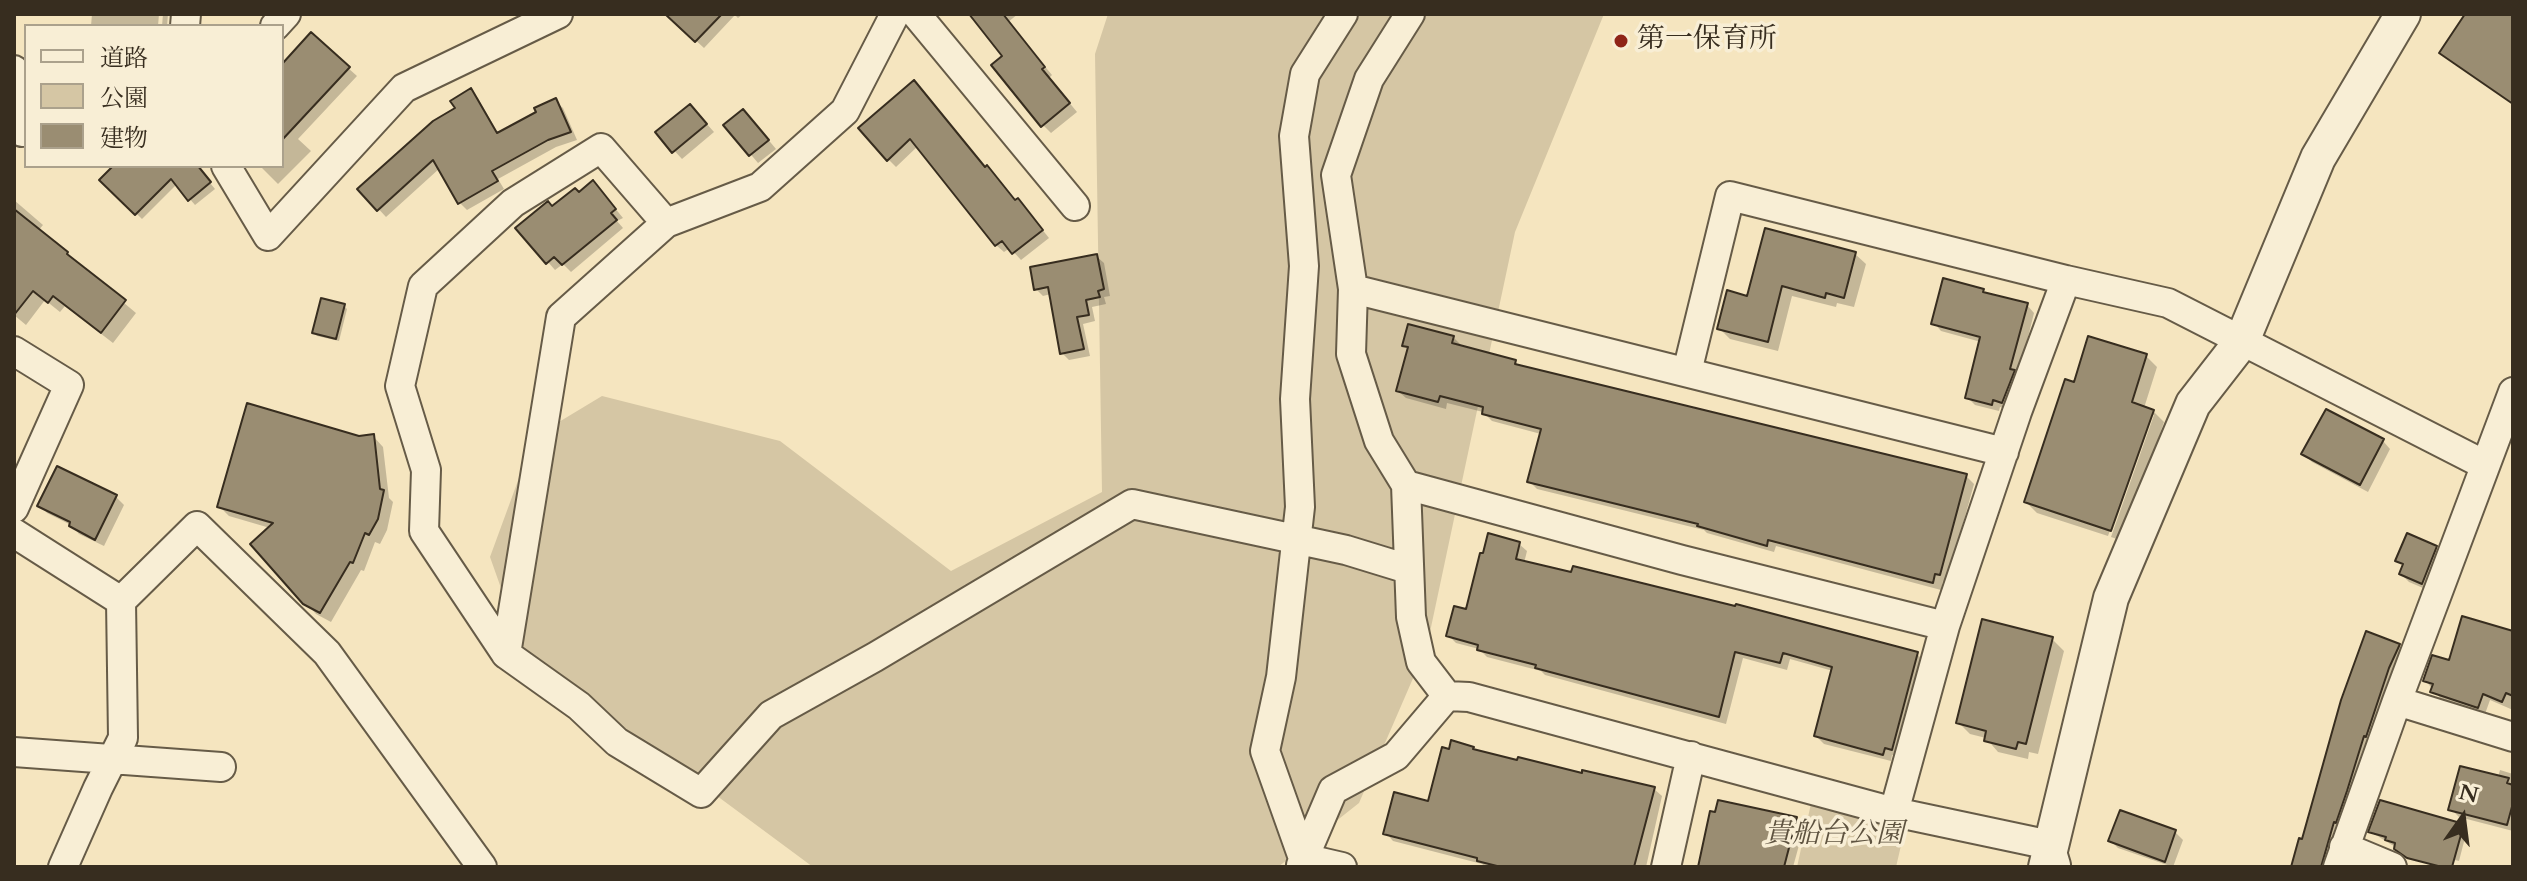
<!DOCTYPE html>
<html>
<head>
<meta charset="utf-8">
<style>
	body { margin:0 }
	#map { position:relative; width:2527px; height:881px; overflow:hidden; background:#f5e5bf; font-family:Cardo,"Noto Serif JP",serif }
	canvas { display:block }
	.frame { position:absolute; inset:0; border:16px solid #372d1f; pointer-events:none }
	.legend { position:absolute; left:24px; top:24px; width:260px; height:144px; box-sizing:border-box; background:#f8eed5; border:2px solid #aba18c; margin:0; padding:10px 14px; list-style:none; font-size:24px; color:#372d1f }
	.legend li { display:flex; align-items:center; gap:16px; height:40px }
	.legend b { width:40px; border:2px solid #aba18c }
	.north { position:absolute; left:2423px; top:777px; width:80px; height:80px; -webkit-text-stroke:6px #f8eed5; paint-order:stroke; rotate:14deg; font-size:22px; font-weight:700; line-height:32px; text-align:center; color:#372d1f }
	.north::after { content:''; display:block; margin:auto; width:28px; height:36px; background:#372d1f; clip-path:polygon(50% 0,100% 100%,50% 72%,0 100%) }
</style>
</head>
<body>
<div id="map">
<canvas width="2527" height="881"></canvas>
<div class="frame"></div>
<ul class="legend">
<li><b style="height:10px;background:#f8eed5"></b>道路</li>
<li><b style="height:22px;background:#d5c6a4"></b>公園</li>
<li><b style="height:22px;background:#9a8d72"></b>建物</li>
</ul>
<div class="north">N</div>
</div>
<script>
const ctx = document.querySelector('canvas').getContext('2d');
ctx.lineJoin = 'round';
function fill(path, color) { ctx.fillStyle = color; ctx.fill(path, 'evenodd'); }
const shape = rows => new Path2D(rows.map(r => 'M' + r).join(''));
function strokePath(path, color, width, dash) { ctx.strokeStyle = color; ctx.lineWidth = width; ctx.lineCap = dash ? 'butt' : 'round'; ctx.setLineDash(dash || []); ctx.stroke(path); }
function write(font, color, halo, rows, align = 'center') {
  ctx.font = font + ' Cardo,"Noto Serif JP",serif'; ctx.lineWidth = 7; ctx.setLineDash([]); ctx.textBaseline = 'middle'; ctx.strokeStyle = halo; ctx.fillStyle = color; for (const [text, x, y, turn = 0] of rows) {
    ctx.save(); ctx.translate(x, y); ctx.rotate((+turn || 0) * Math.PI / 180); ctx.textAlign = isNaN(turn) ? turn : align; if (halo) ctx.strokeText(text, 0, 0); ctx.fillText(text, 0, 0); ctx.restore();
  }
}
const green = shape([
	[1108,14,1604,14,1515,232,1427,646,1359,803,1278,867,813,867,524,653,490,557,534,437,602,396,780,441,951,571,1102,492,1095,54],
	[1812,799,1906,824,1896,867,1797,867]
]);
const shadow = shape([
	[92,14,159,14,158,26,91,26],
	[163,14,168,14,167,26,162,26],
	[667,14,743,14,738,18,735,15,704,48],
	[973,14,1018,14,1008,22,1052,75,1049,78,1077,112,1051,133,1043,125,1005,56],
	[311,35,357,76,298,139,311,151,278,184,260,166,282,166,282,67],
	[914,83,985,169,1016,202,1025,208,1049,238,1021,260,1010,248,1004,252,996,245,918,146,896,167,888,159],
	[471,90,478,98,499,135,555,101,563,108,577,140,556,147,498,179,504,189,467,210,460,203,440,168,386,217,360,189,458,109],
	[698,114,714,132,682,159,658,133],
	[751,119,776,149,758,163,726,125],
	[116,166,196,166,215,189,195,205,177,184,142,219,102,180],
	[601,191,623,218,617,221,623,228,571,272,563,264,555,270,548,262,553,208,579,194],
	[14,200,43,225,38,231,136,313,113,343,65,306,60,312,45,300,26,325,14,315],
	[1855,254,1866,264,1854,307,1837,303,1836,307,1792,296,1778,351,1730,339,1719,328,1749,299],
	[1096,256,1104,263,1110,296,1104,297,1106,304,1092,307,1095,321,1083,324,1090,356,1069,360,1062,353,1051,294,1043,296,1036,289],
	[1983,290,1988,295,2027,305,2034,313,2010,410,2000,407,1999,411,1975,405,1967,397,1981,342,1941,331,1934,323],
	[344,306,347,309,339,341,317,336,314,332],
	[1453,337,1461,345,1460,348,1515,362,1520,367,1966,476,1974,484,1947,582,1943,581,1941,590,1776,546,1774,552,1707,533,1704,530,1537,489,1529,481,1541,434,1492,421,1483,412,1447,403,1446,409,1406,398,1398,391,1409,350,1404,345],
	[2146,356,2157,367,2144,408,2153,411,2164,422,2123,541,2111,537,2154,415,2150,415,2108,536,2037,513,2026,502,2075,385],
	[373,436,383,447,389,498,393,502,387,530,380,544,375,542,364,571,361,570,331,622,316,614,305,602,270,528,229,516,219,506,358,438],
	[2383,441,2390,449,2368,492,2312,462,2304,454],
	[58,468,116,497,124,505,104,546,79,534,71,525,47,513,40,505],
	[1519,544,1527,551,1524,563,1917,654,1925,662,1899,756,1892,755,1891,761,1824,744,1816,736,1833,671,1790,659,1787,670,1743,658,1726,724,1545,675,1541,671,1487,657,1479,649,1456,643,1448,635],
	[2436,548,2444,555,2430,591,2409,582,2401,574,2404,567,2398,560],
	[2513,635,2513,710,2490,700,2485,714,2440,698,2425,680,2450,663],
	[2052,639,2064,651,2038,754,2029,752,2028,759,1998,752,1986,738,1970,734,1958,722],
	[2399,645,2406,652,2328,867,2294,867,2304,841],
	[1473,748,1476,752,1654,789,1662,796,1646,867,1486,867,1482,864,1393,841,1386,833,1429,803],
	[2500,770,2513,774,2513,831,2459,817,2451,809,2498,777],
	[1796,819,1804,827,1793,867,1699,867],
	[2463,825,2467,830,2459,861,2392,845,2371,832],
	[2175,832,2183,840,2173,867,2118,848,2110,840]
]);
const building = shape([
	[665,14,722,14,695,42,665,14],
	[969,14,1003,14,1045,67,1042,69,1070,103,1041,127,991,65,1002,56,969,14],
	[2465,14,2513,14,2513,104,2439,53,2465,14],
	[311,32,350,67,282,140,282,64,311,32],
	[914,80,985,167,987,165,1015,200,1018,198,1043,230,1012,254,1002,241,995,246,910,139,887,161,858,128,914,80],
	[471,88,497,133,536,112,534,108,556,98,571,132,548,140,492,171,498,181,458,204,433,160,377,211,357,189,433,121,455,108,450,101,471,88],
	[690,104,707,124,672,153,655,132,690,104],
	[743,109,769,140,749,156,723,125,743,109],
	[113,166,198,166,211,182,188,201,171,179,135,215,99,180,113,166],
	[593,180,616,209,611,213,617,220,562,265,554,257,546,264,515,228,548,201,552,206,575,188,579,192,593,180],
	[14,209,68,252,67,254,126,300,101,333,53,296,48,303,33,291,14,315,14,209],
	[1765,228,1856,252,1844,298,1826,293,1825,298,1782,286,1768,342,1717,329,1727,290,1747,296,1765,228],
	[1097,254,1104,289,1098,291,1100,297,1086,300,1089,315,1077,317,1084,349,1060,354,1048,287,1034,290,1030,267,1097,254],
	[1943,278,1984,289,1983,292,2028,303,2010,369,2015,370,2002,403,1993,400,1992,405,1965,398,1980,337,1931,324,1943,278],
	[321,298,345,304,336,339,312,333,321,298],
	[1408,324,1454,336,1452,343,1516,360,1515,364,1967,474,1940,575,1935,574,1933,583,1768,540,1767,546,1697,526,1698,524,1527,482,1541,429,1482,414,1483,407,1440,396,1438,402,1396,391,1408,347,1402,346,1408,324],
	[2088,336,2147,354,2132,402,2154,410,2111,531,2024,502,2065,379,2074,382,2088,336],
	[247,403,359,436,374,434,380,489,384,490,378,519,369,535,365,533,353,563,350,562,320,613,303,604,250,544,273,523,217,507,247,403],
	[2326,409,2384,439,2360,485,2301,454,2326,409],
	[57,466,117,495,95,540,69,526,70,522,37,506,57,466],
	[1488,533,1520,542,1516,559,1571,572,1573,566,1735,606,1736,604,1918,652,1892,750,1885,748,1883,755,1814,736,1832,667,1783,653,1780,663,1735,652,1719,717,1535,668,1536,665,1477,650,1478,645,1446,636,1454,606,1466,609,1480,553,1483,553,1488,533],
	[2407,533,2437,546,2422,584,2399,574,2403,564,2395,561,2407,533],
	[2462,616,2513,631,2513,696,2506,693,2502,702,2483,694,2478,708,2430,692,2433,684,2423,681,2432,655,2449,660,2462,616],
	[1982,619,2053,637,2026,744,2018,742,2016,749,1984,741,1986,731,1956,723,1982,619],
	[2366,631,2400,644,2389,668,2366,737,2364,736,2347,791,2336,823,2334,822,2321,867,2291,867,2299,838,2302,839,2341,700,2366,631],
	[1451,740,1474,747,1473,749,1517,760,1518,757,1582,773,1582,770,1655,787,1634,867,1501,867,1477,861,1477,858,1383,834,1394,792,1428,801,1442,747,1449,749,1451,740],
	[2460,766,2509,778,2507,783,2513,785,2513,803,2507,825,2448,810,2460,766],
	[1718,800,1797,817,1784,867,1698,867,1710,811,1715,812,1718,800],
	[2380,800,2464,824,2452,867,2442,867,2407,858,2394,849,2395,843,2385,840,2386,837,2368,832,2380,800],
	[2120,810,2176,830,2165,862,2108,841,2120,810]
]);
const minor = shape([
	[895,14,845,111,760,187,666,223,561,317,506,654,579,706,617,742,701,793,771,715,875,657,1132,504,1346,550,1408,569],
	[916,14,1075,206],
	[1410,14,1369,79,1336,175,1353,289,1351,354,1379,441,1406,485,1411,617,1421,662,1447,696],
	[185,26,186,14],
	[275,26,286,14],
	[14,70,22,132,26,131],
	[226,166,268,236,404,88,558,14],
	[1353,289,2004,452],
	[14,351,69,385,14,508],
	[1687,372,1730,196,2066,280],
	[1406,485,1682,560,1945,626],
	[14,533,121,601],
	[506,654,424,531,426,470,400,386,423,286,513,203,601,148,666,223],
	[1447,696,1469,697,1894,812,2050,845,2056,865],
	[2397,701,2513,737],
	[14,752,221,767],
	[1894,812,1945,626,2017,412,2066,280,2168,303,2485,465],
	[2344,847,2392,867],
	[1303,858,1265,751,1281,677,1300,507,1295,399,1304,266,1294,136,1305,74,1343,14],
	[1303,858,1342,867],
	[1301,865,1333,790,1396,756,1447,696],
	[63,867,98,788,123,738,121,601,197,526,327,653,482,867],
	[1666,867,1691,756],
	[2338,867,2397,701,2513,392]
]);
const tertiary = shape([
	[2046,867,2111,598,2193,404,2242,341,2318,158,2403,14]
]);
const markers = [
	[1621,41,8,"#8f2418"]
];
const poiNames = [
	["第一保育所",1637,41]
];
const parkNames = [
	["貴船台公園",1834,836]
];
fill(green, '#d5c6a4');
fill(shadow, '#0003');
fill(building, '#9a8d72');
strokePath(building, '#372d1f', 2);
strokePath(minor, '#665b47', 32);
strokePath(tertiary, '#665b47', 38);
strokePath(minor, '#f8eed5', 28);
strokePath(tertiary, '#f8eed5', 34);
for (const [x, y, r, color] of markers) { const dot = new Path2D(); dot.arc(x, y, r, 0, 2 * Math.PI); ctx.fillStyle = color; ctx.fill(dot); strokePath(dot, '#f8eed5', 3); }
write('28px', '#372d1f', '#f8eed5', poiNames, 'left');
write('italic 28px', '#5e5340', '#f8eed5', parkNames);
</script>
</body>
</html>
